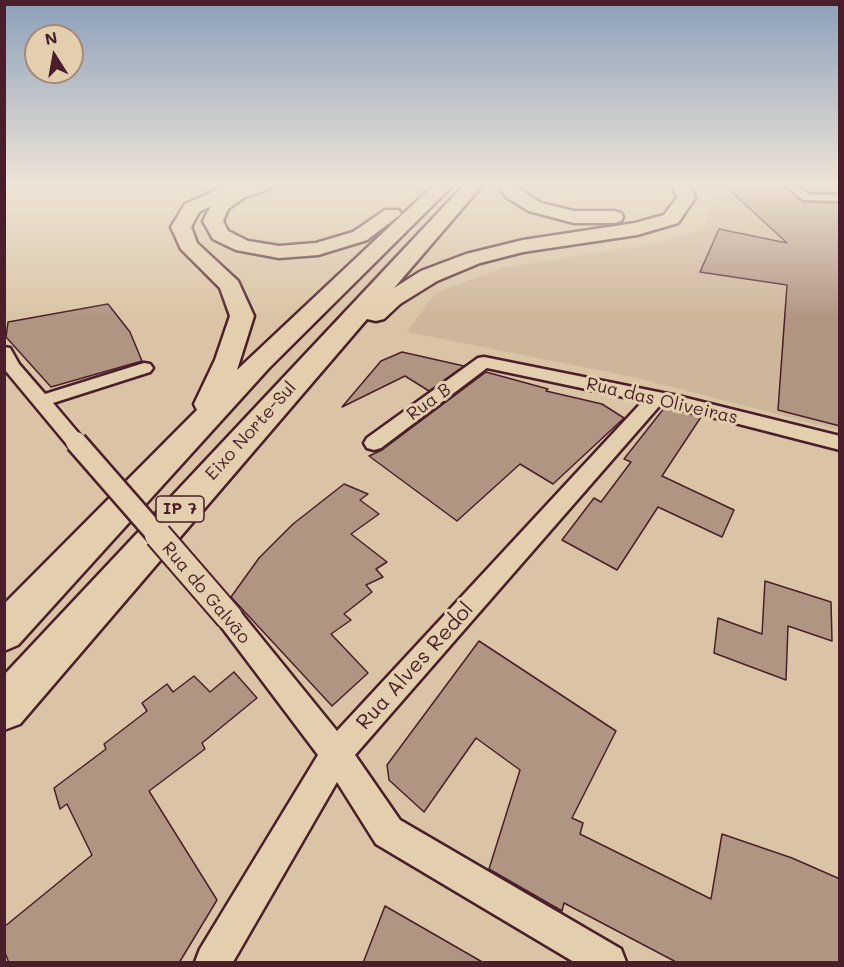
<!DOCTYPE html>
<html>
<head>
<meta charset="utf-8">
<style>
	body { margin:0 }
	#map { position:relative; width:844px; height:967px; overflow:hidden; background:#dac4a5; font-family:Mali,sans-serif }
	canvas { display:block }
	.frame { position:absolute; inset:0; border:6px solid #4a1f2b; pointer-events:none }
	.north { position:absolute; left:24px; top:24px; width:60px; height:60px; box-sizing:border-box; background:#e3cead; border:2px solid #a68879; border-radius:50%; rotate:349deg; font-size:16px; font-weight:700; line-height:24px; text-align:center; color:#4a1f2b }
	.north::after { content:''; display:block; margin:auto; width:21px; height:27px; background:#4a1f2b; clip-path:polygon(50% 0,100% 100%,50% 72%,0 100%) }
</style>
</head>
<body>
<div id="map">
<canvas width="844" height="967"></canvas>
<div class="frame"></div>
<div class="north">N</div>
</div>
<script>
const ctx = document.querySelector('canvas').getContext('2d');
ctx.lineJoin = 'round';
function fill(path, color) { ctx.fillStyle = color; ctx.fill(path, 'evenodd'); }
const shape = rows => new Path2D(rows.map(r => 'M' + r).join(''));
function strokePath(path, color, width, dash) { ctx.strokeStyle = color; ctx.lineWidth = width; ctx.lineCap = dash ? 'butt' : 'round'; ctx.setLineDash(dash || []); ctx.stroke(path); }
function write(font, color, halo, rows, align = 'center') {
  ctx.font = font + ' Mali,sans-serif'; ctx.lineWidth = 6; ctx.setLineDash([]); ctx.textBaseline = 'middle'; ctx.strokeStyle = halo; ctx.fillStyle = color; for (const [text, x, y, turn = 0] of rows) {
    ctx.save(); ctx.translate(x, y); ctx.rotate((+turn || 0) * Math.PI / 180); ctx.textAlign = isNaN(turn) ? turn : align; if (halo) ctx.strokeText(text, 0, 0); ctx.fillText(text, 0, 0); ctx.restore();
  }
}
const built = shape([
	[701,183,839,183,839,430,629,376,407,332,435,293,505,267,659,243,704,228,714,198]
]);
const building = shape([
	[722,183,780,183,803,202,840,203,840,426,778,410,787,285,700,272,719,229,787,243,722,183],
	[797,183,840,183,840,193,811,193,797,183],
	[108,304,130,332,142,361,51,387,6,337,8,322,108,304],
	[402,352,464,366,429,391,405,376,342,407,381,361,402,352],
	[486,372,548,389,546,391,602,404,624,418,553,484,520,464,457,521,369,456,382,450,486,372],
	[665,407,701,417,662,476,734,510,722,537,658,507,617,570,562,540,594,498,601,502,631,462,624,459,665,407],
	[344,484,368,494,360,500,379,514,351,534,387,562,376,569,383,577,366,585,372,592,344,614,351,620,331,634,368,673,332,706,231,597,259,558,293,524,344,484],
	[765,581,831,602,832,641,788,626,786,680,714,653,718,618,762,634,765,581],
	[479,641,616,731,572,818,583,823,580,834,711,899,722,834,792,858,840,879,840,963,678,963,564,903,562,911,489,869,520,770,476,738,424,812,389,780,387,765,479,641],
	[234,672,257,698,202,743,205,749,149,791,217,900,179,963,9,963,4,950,4,927,92,855,67,804,60,809,54,788,106,749,104,744,147,711,142,703,167,684,173,692,194,676,210,692,234,672],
	[385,906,484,963,363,963,385,906]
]);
const street = shape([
	[782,183,794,183,810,195,840,195,840,201,803,200,782,183],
	[4,347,10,348,19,364,45,394,144,363,150,364,153,368,150,372,53,403,86,442,83,447,76,449,69,447,5,370,4,347],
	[484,357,678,396,840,436,840,450,661,404,355,755,400,820,621,949,626,962,574,962,376,844,337,782,233,962,195,962,200,949,318,755,220,625,216,617,220,609,229,605,238,609,337,731,643,401,487,368,381,448,374,450,367,448,364,443,367,438,478,358,484,357]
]);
const highway = shape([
	[233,183,241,187,253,183,278,183,275,187,245,197,228,209,223,221,228,231,248,241,279,246,316,243,353,232,385,210,399,210,401,214,367,240,318,255,279,258,236,250,213,239,203,221,211,206,199,212,191,227,197,243,238,281,254,316,237,370,436,183,455,183,269,368,18,645,4,651,4,604,197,410,194,404,215,360,230,316,220,288,181,249,171,227,185,204,233,183],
	[466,183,484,183,394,288,421,271,466,254,523,240,635,223,664,215,677,198,672,183,688,183,695,198,678,223,637,235,523,252,480,263,437,281,400,304,384,319,376,321,367,319,20,724,4,730,4,675,466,183],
	[498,183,514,183,519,189,541,203,574,211,614,211,621,213,623,217,621,221,614,223,574,223,529,211,506,197,498,183]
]);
const streetBridgeFar1 = shape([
	[76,442,159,537]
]);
const streetBridge = shape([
	[158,535,229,617]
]);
const shields = [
	[180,509,48]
];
const shieldNames = [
	["IP 7",180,509]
];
const streetNames = [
	["Rua das Oliveiras",662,401,13],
	["Rua B",429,402,-36],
	["Eixo Norte-Sul",251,431,-48],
	["Rua do Galvão",206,593,50]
];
const nearStreetnames = [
	["Rua Alves Redol",415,666,-48]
];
fill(built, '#ceb69b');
fill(building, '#b19583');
strokePath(building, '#4a1f2b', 1.5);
strokePath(street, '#4a1f2b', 5);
strokePath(highway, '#4a1f2b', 5);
fill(street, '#e3cead');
fill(highway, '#e3cead');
strokePath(streetBridgeFar1, '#4a1f2b', 25, []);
strokePath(streetBridge, '#4a1f2b', 30, []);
strokePath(streetBridgeFar1, '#e3cead', 20);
strokePath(streetBridge, '#e3cead', 26);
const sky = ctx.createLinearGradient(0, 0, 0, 318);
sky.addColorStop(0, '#8ba0ba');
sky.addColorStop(0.58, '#eee4d6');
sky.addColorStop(1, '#eee4d600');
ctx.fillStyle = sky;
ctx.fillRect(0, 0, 844, 318);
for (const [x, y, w] of shields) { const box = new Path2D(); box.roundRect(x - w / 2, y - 13, w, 26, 4.5); ctx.fillStyle = '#e3cead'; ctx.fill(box); strokePath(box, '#4a1f2b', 1.5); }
write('bold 16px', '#4a1f2b', null, shieldNames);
write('18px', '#4a1f2b', '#e3cead', streetNames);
write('21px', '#4a1f2b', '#e3cead', nearStreetnames);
</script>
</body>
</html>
